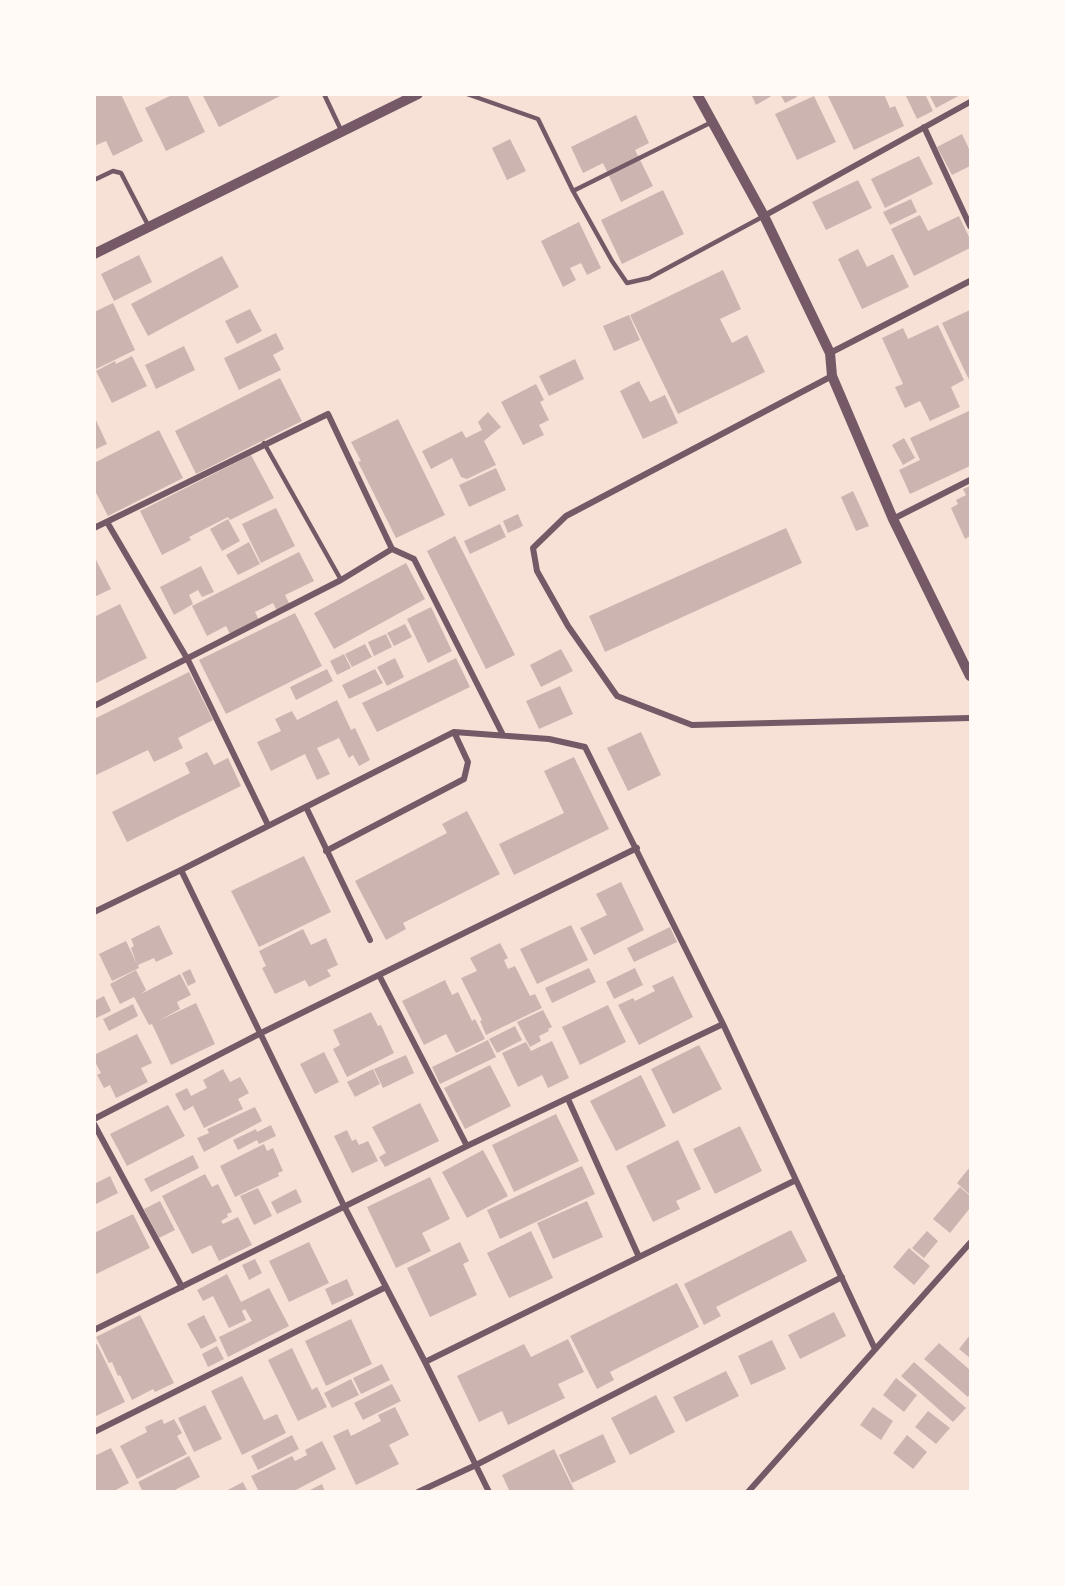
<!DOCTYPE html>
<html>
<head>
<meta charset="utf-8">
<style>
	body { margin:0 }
	#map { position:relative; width:1065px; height:1586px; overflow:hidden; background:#f7e1d7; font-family:Roboto,sans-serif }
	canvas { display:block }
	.frame { position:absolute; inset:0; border:96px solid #fffaf5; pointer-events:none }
</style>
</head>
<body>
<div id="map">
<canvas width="1065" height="1586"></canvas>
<div class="frame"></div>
</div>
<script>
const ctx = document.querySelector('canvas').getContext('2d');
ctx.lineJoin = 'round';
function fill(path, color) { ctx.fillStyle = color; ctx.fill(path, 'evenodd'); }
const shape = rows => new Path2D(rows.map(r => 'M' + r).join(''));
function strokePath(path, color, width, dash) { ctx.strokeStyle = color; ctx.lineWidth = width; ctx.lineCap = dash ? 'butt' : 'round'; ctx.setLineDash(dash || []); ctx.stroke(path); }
const building = shape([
	[94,94,121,94,143,141,113,156,106,141,94,146],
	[174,94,187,94,205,132,166,151,145,108],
	[202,94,284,94,219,127],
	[751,94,775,94,756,105],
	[780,94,795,94,797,97,785,103],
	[827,94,884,94,890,108,895,106,904,126,854,150],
	[905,94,925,94,933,111,917,119],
	[929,94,962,94,936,108],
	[814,96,836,142,797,160,775,114],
	[636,115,649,143,635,150,653,186,621,202,603,163,583,173,571,147],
	[962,134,970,151,970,166,952,175,937,147],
	[510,139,526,171,507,180,492,148],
	[919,156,933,184,885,208,871,179],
	[858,180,872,208,826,230,812,202],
	[663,190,684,234,622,264,601,220],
	[911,199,917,212,890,225,883,212],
	[920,215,928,231,959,216,970,239,970,248,914,276,891,229],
	[579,222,601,268,587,275,581,263,570,268,576,280,563,287,541,241],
	[858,249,867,267,893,254,909,287,862,309,838,259],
	[139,255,152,282,114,301,101,274],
	[222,256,239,287,148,336,131,304],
	[723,270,741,309,720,319,732,343,747,335,765,372,678,414,630,315],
	[113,303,135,350,94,370,94,312],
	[250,309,262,331,237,344,225,321],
	[970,310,970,382,942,323],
	[629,315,640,340,614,351,603,326],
	[938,325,964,380,951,387,960,407,930,421,920,401,905,408,895,387,903,384,882,338,903,328,908,339],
	[276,333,284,349,273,355,281,370,239,390,224,358],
	[184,346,195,370,156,389,145,365],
	[132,356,147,386,112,403,96,371,115,361,116,364],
	[575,359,584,379,549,396,539,376],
	[280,378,302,421,196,474,175,431],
	[639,381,650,402,665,395,678,423,643,439,620,391],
	[536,384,544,400,540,402,549,420,539,425,544,435,523,445,501,402],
	[969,411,970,466,910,494,899,470,920,460,910,438],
	[488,412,501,427,484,441,496,465,467,479,461,477,452,458,431,469,422,451,462,431,466,438,482,430,478,422],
	[94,416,107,444,94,450],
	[398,419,445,515,396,538,358,462,361,461,351,442],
	[159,430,183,478,108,516,94,489,94,463],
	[904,438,915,458,903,465,892,445],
	[251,455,274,498,230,520,228,517,189,537,191,540,162,555,140,511],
	[496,468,506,490,469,507,459,485],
	[970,486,970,536,965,539,951,508,958,504,956,500,966,495,963,489],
	[853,491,869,526,856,531,841,497],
	[276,508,295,546,261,563,242,524],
	[518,514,523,526,508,533,503,521],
	[228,519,240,541,222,551,210,529],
	[500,524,506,537,470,554,464,541],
	[786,528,802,563,605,652,589,616],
	[455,536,515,655,486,669,427,551],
	[249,542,260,564,238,575,226,555],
	[299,552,314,581,285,595,290,605,277,611,273,603,255,612,260,622,231,636,226,626,207,636,192,606],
	[94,556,111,589,94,597],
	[406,563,425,599,334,649,314,613],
	[201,566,214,592,202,597,198,590,189,595,193,604,174,615,160,587],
	[120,604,147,658,94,684,94,617],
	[431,607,452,651,428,663,407,619],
	[295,613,322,666,226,714,199,660],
	[405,624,412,637,394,646,387,633],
	[386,634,392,647,374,656,368,642],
	[365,644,372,657,352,667,345,654],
	[561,649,573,671,541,687,530,665],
	[344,654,351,668,337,675,330,661],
	[395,658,404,677,387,686,377,667],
	[456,658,470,687,377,732,362,703],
	[327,669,333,681,296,700,290,687],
	[375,669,383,683,349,699,342,685],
	[189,672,213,720,178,738,183,748,154,762,148,750,94,776,94,719],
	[560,686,573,714,539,729,526,701],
	[337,700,351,730,355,728,370,760,359,766,353,755,349,758,339,738,317,748,330,774,317,780,305,754,271,771,257,742,281,731,275,719,292,711,297,720],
	[641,732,661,775,628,791,607,748],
	[207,752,214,765,228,758,241,786,127,842,112,812,190,773,185,763],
	[574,757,609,829,514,875,499,844,564,813,544,771],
	[467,811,500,874,403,923,406,929,386,940,355,881,447,833,442,824],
	[304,856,331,912,259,947,231,891],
	[621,882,644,930,594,955,580,928,607,915,596,894],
	[159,925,173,954,156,962,154,958,138,965,139,968,112,981,99,954,126,941,137,964,131,948,134,946,131,939],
	[571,925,588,960,537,984,520,949],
	[670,927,677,942,634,962,627,948],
	[303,929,311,945,326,938,338,965,327,970,331,976,309,987,305,980,275,994,262,968,266,966,259,951],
	[500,943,508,958,504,960,508,969,515,966,530,996,535,994,542,1008,486,1035,480,1021,482,1020,461,978,477,971,470,958],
	[589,968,596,982,552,1003,545,988],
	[635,968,643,985,614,999,606,982],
	[190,969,196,982,188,986,182,973],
	[136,970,146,990,141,994,180,974,191,995,177,1002,180,1009,158,1021,196,1003,215,1044,171,1065,152,1024,149,1025,134,997,120,1004,110,984],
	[673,976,693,1017,639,1045,618,1005,633,998,635,1001,655,991,652,986],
	[445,980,452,995,458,992,472,1021,475,1019,485,1039,456,1053,446,1034,424,1045,402,1001],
	[104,996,111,1011,94,1019,94,1001],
	[133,1004,138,1016,109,1031,103,1019],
	[608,1005,626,1042,580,1065,562,1027],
	[543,1010,552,1027,548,1029,549,1031,539,1036,541,1041,530,1047,517,1022],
	[371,1012,378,1026,381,1025,394,1053,347,1077,333,1049,340,1045,333,1030],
	[515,1026,522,1040,497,1053,489,1039],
	[137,1034,152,1063,141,1068,148,1082,116,1098,110,1085,104,1088,97,1075,101,1073,94,1060,94,1055],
	[488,1040,496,1057,440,1084,432,1067],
	[552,1041,569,1078,548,1088,542,1075,518,1087,502,1053,526,1042,531,1051],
	[699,1045,722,1089,673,1114,651,1069],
	[324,1052,339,1082,315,1094,300,1064],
	[406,1055,414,1073,383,1088,374,1069],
	[490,1065,511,1106,465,1129,444,1088],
	[223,1069,230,1082,240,1077,249,1093,238,1099,243,1109,204,1128,193,1106,184,1111,175,1094,187,1088,191,1096,207,1088,203,1080],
	[373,1069,380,1084,355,1097,347,1082],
	[641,1075,666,1126,616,1151,590,1101],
	[420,1103,439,1141,385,1167,379,1157,386,1153,372,1127],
	[168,1105,185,1136,127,1166,110,1134],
	[255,1107,262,1121,204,1152,197,1138,209,1133,207,1129],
	[556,1114,579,1161,514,1192,492,1145],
	[271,1125,276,1136,259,1144,257,1140,238,1150,233,1140,256,1129,257,1132],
	[740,1126,762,1171,715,1194,693,1149],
	[347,1130,352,1141,356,1139,359,1145,368,1141,378,1161,352,1173,334,1136],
	[678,1140,701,1189,676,1201,680,1209,653,1222,626,1166],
	[264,1144,267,1151,273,1148,283,1171,278,1173,279,1176,235,1197,220,1166],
	[483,1150,508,1196,467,1218,442,1172],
	[193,1155,199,1168,151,1192,144,1179],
	[582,1166,595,1194,500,1239,487,1210],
	[970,1167,970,1195,957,1183],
	[205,1174,212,1187,218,1184,232,1212,227,1214,228,1217,221,1221,223,1224,238,1217,252,1245,219,1261,211,1245,192,1254,162,1196],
	[110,1176,118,1193,94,1205,94,1184],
	[430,1177,450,1219,422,1233,431,1251,396,1268,367,1207],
	[960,1187,970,1196,970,1208,950,1233,933,1219],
	[258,1188,272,1216,254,1225,240,1196],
	[296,1189,302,1202,277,1214,271,1202],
	[160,1201,175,1230,159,1238,144,1209],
	[587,1201,603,1237,553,1259,537,1223],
	[133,1214,150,1248,94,1275,94,1233],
	[791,1230,807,1261,716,1307,721,1316,704,1325,684,1284],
	[531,1231,553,1278,509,1298,487,1253],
	[927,1231,938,1241,924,1258,912,1248],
	[309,1242,329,1283,289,1302,269,1261],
	[460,1242,469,1261,463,1264,477,1295,430,1317,407,1268],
	[909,1248,930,1266,914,1285,893,1267],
	[255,1259,262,1273,249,1280,242,1265],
	[227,1274,241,1302,269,1288,289,1326,228,1357,219,1337,252,1321,245,1309,242,1311,246,1320,229,1328,213,1296,203,1301,197,1290],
	[347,1279,354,1295,332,1305,325,1289],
	[677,1283,699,1327,610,1372,614,1380,597,1389,570,1336],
	[834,1312,846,1336,800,1359,788,1335],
	[140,1315,174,1383,155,1392,153,1389,132,1400,120,1375,118,1376,112,1362,109,1363,96,1337],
	[204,1315,217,1341,201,1349,187,1324],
	[351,1319,372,1364,326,1386,305,1341],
	[970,1335,970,1358,959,1349],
	[568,1339,584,1372,558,1384,565,1398,508,1425,502,1411,479,1422,457,1376,524,1344,531,1357],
	[772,1340,786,1369,751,1385,738,1356],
	[939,1343,970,1370,970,1394,968,1397,924,1359],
	[97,1344,125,1402,96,1416,94,1345],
	[217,1346,224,1359,208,1367,202,1354],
	[292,1348,312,1390,317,1387,327,1407,298,1421,268,1360],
	[914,1362,966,1408,953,1422,901,1376],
	[382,1364,390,1380,361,1394,353,1378],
	[726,1371,739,1396,686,1422,673,1397],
	[242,1376,264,1420,277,1414,286,1433,242,1455,211,1391],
	[896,1378,917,1395,904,1412,883,1395],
	[351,1379,359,1395,332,1408,324,1393],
	[392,1384,401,1401,363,1420,354,1403],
	[656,1395,675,1432,630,1455,611,1418],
	[205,1405,222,1439,194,1452,178,1418],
	[395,1407,409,1435,389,1445,399,1464,356,1485,333,1436,348,1429,351,1436,381,1421,378,1415],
	[873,1407,893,1421,881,1440,860,1425],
	[928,1411,950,1428,936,1444,915,1427],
	[162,1419,164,1424,174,1419,182,1433,177,1436,187,1454,137,1479,120,1446,147,1432,145,1427],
	[603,1434,616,1462,572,1483,559,1455],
	[292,1435,299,1449,258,1470,251,1456],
	[907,1435,927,1452,913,1469,893,1453],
	[322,1441,336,1469,292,1492,259,1492,251,1476,292,1456,295,1461,307,1455,305,1450],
	[111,1448,129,1483,112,1492,94,1492,94,1456],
	[554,1449,575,1492,510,1492,502,1475],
	[189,1456,200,1477,171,1492,143,1492,138,1482],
	[243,1482,248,1492,224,1492],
	[322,1484,325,1492,306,1492]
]);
const service = shape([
	[324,94,341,130],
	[467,94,538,119,573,191,612,261,627,283,649,278,764,216],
	[94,180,113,171,121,173,149,227],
	[573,191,712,122],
	[264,443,341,580]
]);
const minor = shape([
	[924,127,970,226],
	[764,216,970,102],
	[830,353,970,281],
	[832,376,566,516,533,548,537,571,568,626,617,696,692,725,970,718],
	[893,519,970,480],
	[107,522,188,660,268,825],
	[94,528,328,414,392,549,414,559,503,735],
	[94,706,341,580,392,549],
	[306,807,370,940],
	[326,851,464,779,468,762,454,732],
	[181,870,454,732,549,739,585,747,723,1024,875,1349],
	[94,912,181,870,344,1206,425,1362,489,1492],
	[379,975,467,1146],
	[568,1099,639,1257],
	[94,1119,261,1033,637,848],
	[94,1124,182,1287],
	[94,1330,467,1146,723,1024],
	[425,1362,796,1180],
	[94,1432,386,1287],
	[418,1492,476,1465,842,1277],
	[748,1492,970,1243]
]);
const tertiary = shape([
	[697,94,764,216,830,353,832,376,893,519,970,676],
	[94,254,418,94]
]);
fill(building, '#ccb4b1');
strokePath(service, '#755966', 4.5);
strokePath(minor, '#755966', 6);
strokePath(tertiary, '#755966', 10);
</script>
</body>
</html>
